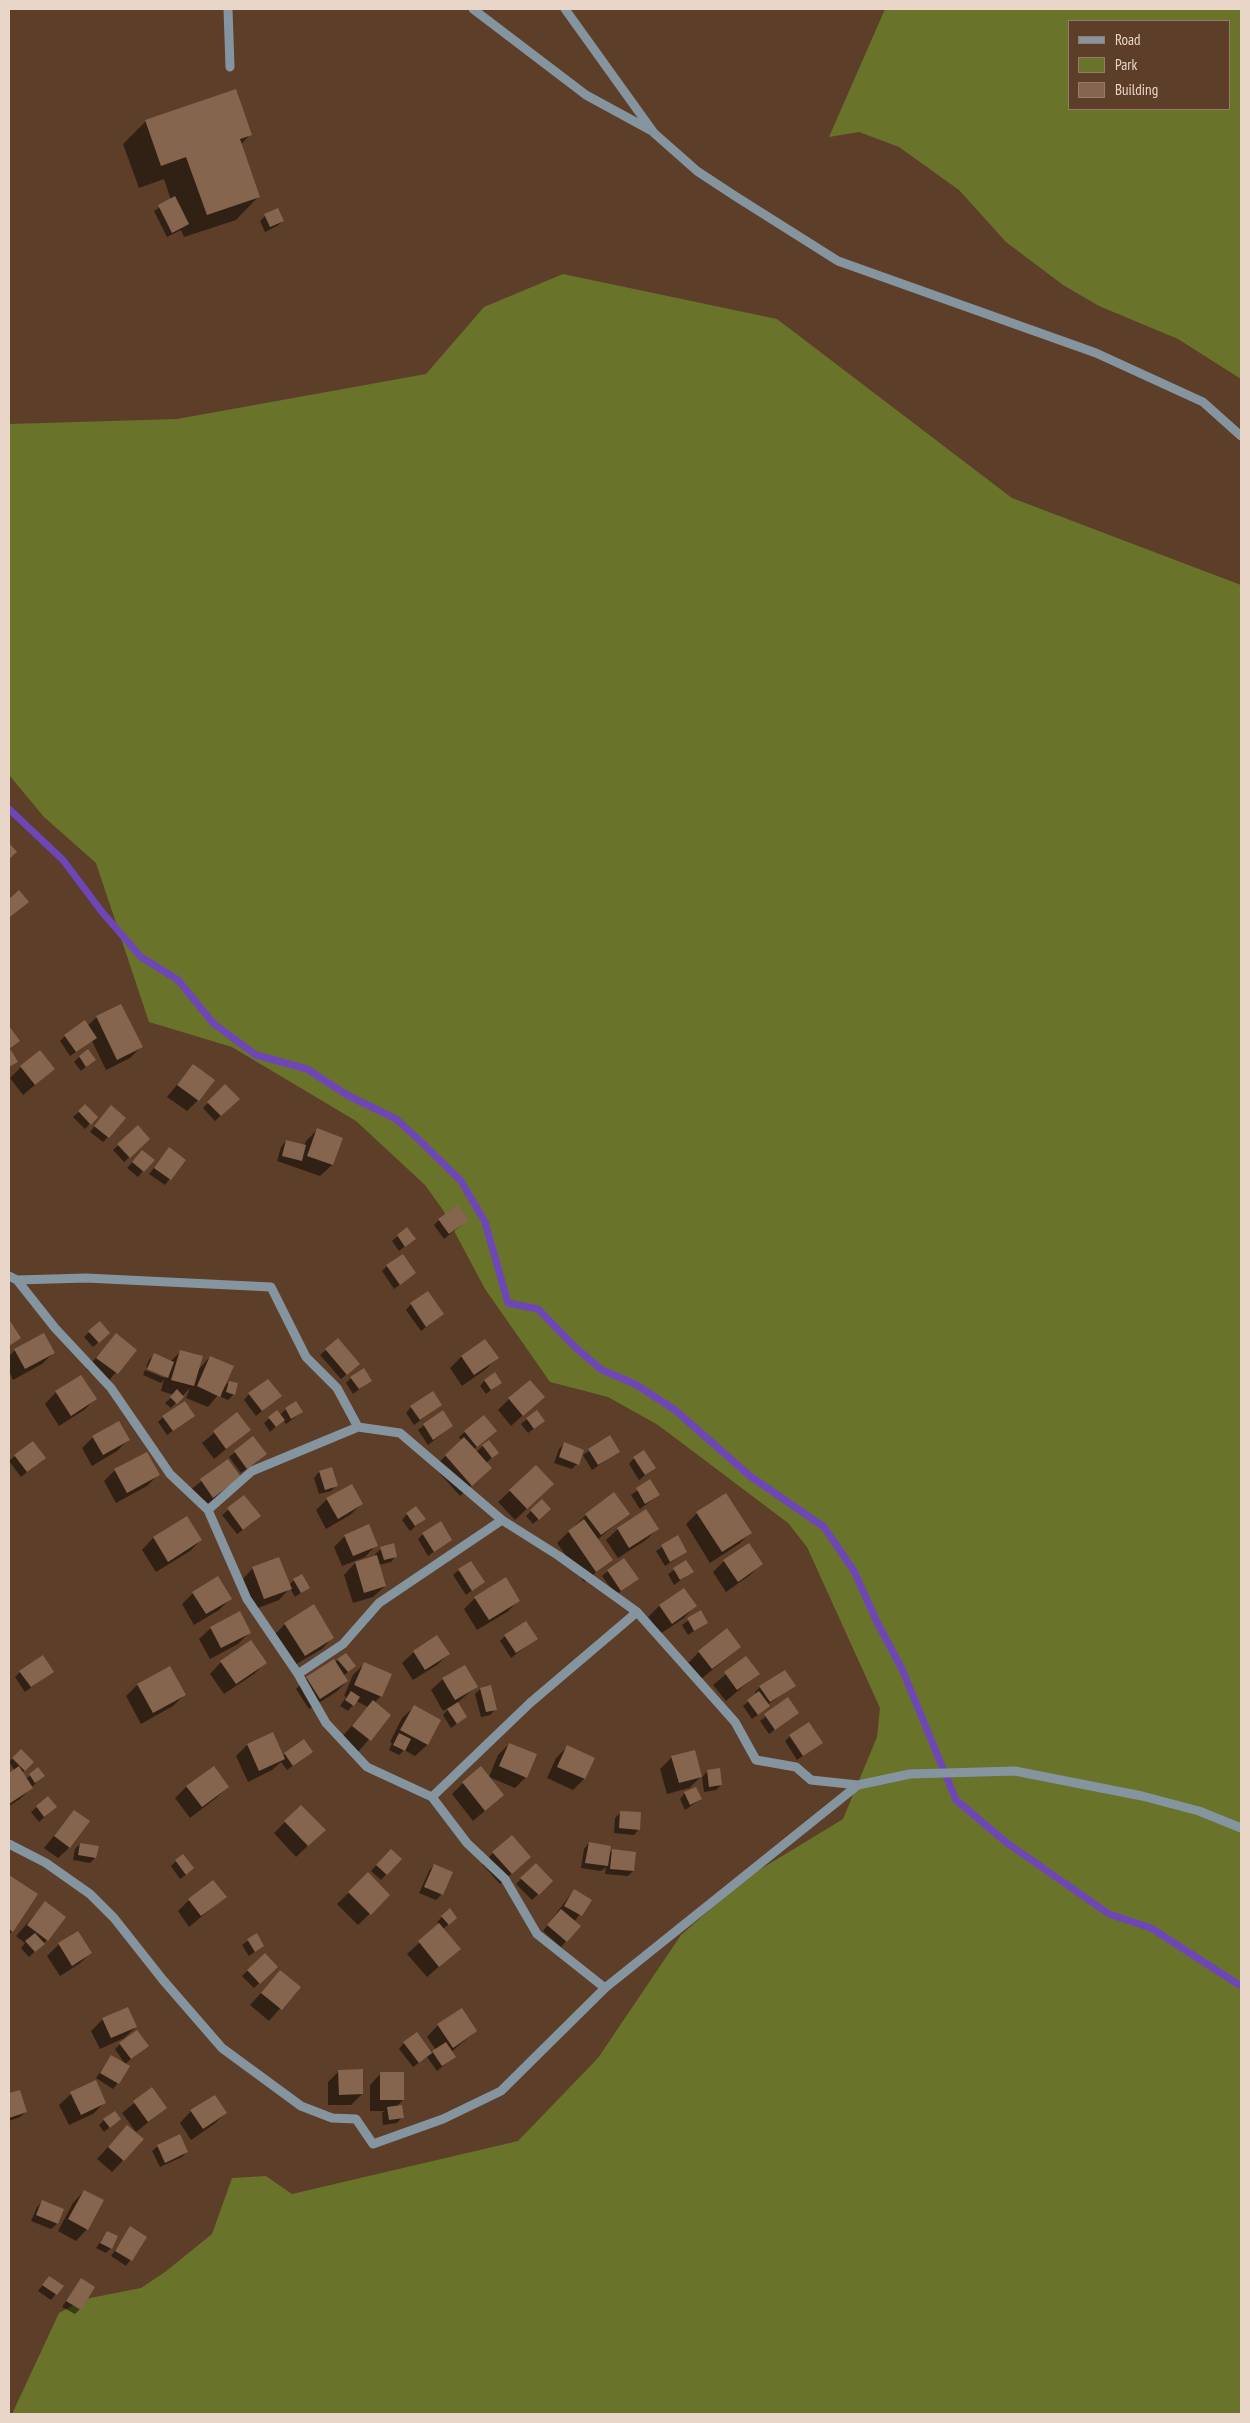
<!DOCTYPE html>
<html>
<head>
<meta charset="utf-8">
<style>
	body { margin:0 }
	#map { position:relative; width:1250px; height:2423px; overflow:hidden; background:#5d3e29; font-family:"PT Sans Narrow",sans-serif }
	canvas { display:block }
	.frame { position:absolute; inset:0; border:10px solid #e9d6c9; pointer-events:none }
	.legend { position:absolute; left:1068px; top:20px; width:162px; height:90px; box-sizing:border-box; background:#5d3e29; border:1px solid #957b69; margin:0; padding:6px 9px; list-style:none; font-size:15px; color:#e9d6c9 }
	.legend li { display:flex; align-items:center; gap:10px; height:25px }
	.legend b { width:25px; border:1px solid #957b69 }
</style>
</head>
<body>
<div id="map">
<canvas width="1250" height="2423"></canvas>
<div class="frame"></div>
<ul class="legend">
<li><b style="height:6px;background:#8595a0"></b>Road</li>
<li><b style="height:14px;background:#697329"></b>Park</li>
<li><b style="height:14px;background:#86654e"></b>Building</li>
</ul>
</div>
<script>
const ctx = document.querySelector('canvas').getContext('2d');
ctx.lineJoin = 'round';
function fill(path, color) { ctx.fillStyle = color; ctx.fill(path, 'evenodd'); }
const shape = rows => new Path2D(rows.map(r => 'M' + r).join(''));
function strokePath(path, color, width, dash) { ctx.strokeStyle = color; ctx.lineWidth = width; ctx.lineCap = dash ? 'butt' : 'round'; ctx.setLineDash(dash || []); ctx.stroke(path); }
const green = shape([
	[885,9,1241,9,1241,379,1178,339,1099,306,1063,285,1006,242,959,190,899,147,859,132,829,137],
	[1069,21,1229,21,1229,109,1069,109],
	[563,274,777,319,1012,498,1241,585,1241,2414,12,2414,59,2313,85,2299,141,2288,165,2272,212,2234,232,2178,266,2176,292,2194,518,2141,598,2058,681,1935,746,1878,843,1819,877,1737,880,1708,807,1547,788,1523,658,1425,608,1397,550,1382,485,1289,443,1210,425,1185,356,1121,232,1047,149,1022,96,863,44,817,9,775,9,424,177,419,426,374,484,307]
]);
const shadow = shape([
	[146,121,251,134,240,145,258,197,236,220,184,237,181,230,167,237,154,211,171,200,164,179,139,188,123,144],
	[265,216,283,221,277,226,265,232,260,221],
	[19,892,22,907,9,918,9,901],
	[120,1005,141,1047,130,1058,106,1070,92,1041,70,1056,60,1041,65,1036,87,1026,97,1017],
	[79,1057,94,1060,81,1071,74,1062],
	[193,1065,198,1100,187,1111,167,1097],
	[21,1067,54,1069,23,1095,10,1078],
	[225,1086,238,1099,215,1121,203,1108],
	[85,1106,96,1117,85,1129,73,1117],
	[106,1112,108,1137,103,1142,90,1132],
	[137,1127,148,1139,124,1162,113,1150],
	[317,1130,341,1138,332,1165,320,1176,277,1161,281,1147,286,1141,304,1146,306,1141],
	[169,1149,184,1160,165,1185,149,1174],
	[137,1157,143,1171,138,1177,127,1168],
	[439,1220,462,1225,444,1239,434,1225],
	[398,1236,414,1239,399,1251,392,1241],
	[387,1266,415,1273,394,1289,382,1271],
	[411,1304,443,1314,421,1331,406,1310],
	[89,1332,103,1338,93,1347,84,1337],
	[116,1335,135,1350,105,1385,86,1369],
	[338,1340,353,1369,341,1379,320,1355],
	[485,1340,497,1358,486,1369,462,1386,450,1368,461,1357],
	[15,1350,53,1353,42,1364,13,1380,9,1371,9,1356],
	[181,1351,197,1371,210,1357,222,1389,229,1382,234,1394,228,1400,221,1397,222,1390,208,1407,186,1398,190,1388,171,1408,165,1403,174,1395,161,1391,164,1379,161,1383,143,1375,145,1370,165,1378,165,1376,146,1367,149,1360,154,1355,170,1362],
	[81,1376,95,1399,84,1410,59,1426,45,1404,56,1392],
	[351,1378,371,1380,353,1394,346,1383],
	[485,1380,501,1382,486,1394,480,1386],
	[249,1394,280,1396,256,1416,244,1400],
	[543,1397,511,1426,498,1410,509,1399],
	[441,1405,414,1425,406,1413,411,1407],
	[286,1409,302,1412,286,1424,283,1420,270,1432,264,1423,277,1412,280,1415],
	[537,1411,544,1421,528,1433,521,1424],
	[442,1412,452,1426,428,1445,418,1430],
	[237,1414,249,1430,214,1459,202,1443],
	[193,1416,167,1435,158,1422,163,1417],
	[484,1416,490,1436,474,1449,476,1452,483,1446,497,1453,486,1463,479,1479,460,1496,434,1467,462,1440,459,1437],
	[93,1437,128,1440,117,1451,92,1466,82,1448],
	[609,1437,618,1452,592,1470,583,1455],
	[253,1438,260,1459,241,1473,229,1457],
	[564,1444,577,1464,572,1469,554,1463,559,1449],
	[15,1456,44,1458,21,1477,9,1461],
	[634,1458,654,1468,639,1480,629,1464],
	[228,1460,228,1489,202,1508,189,1491],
	[331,1468,337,1485,331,1491,319,1494,314,1478,319,1472],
	[115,1470,158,1475,147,1486,116,1503,104,1481],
	[650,1481,659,1495,640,1509,631,1495],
	[510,1491,541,1495,515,1520,498,1502],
	[244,1497,254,1522,237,1534,222,1515],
	[327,1499,362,1504,350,1515,326,1529,316,1510],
	[531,1511,544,1514,533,1524,526,1516],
	[697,1513,750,1533,739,1544,710,1563,686,1524],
	[407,1514,424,1519,410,1531,402,1520],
	[628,1514,597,1540,611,1560,584,1582,557,1543,586,1515],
	[187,1517,201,1540,190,1551,156,1572,142,1550,153,1538],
	[618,1529,657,1529,646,1540,618,1558,606,1540],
	[423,1534,450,1540,428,1556,418,1539],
	[345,1536,376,1545,365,1557,342,1566,334,1547],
	[677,1537,686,1552,665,1566,656,1551],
	[381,1549,396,1556,391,1562,379,1565,385,1586,373,1597,353,1603,344,1575,355,1563,376,1557,375,1554],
	[724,1561,761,1564,750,1575,726,1592,713,1572],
	[686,1562,692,1572,674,1585,668,1574],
	[253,1568,289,1585,294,1580,308,1588,295,1597,290,1588,279,1600,253,1610,242,1580],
	[459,1570,483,1582,466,1595,453,1575],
	[608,1571,637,1579,616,1595,602,1576],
	[683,1589,695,1606,684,1618,660,1634,648,1617,659,1606],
	[193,1593,230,1599,219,1610,194,1625,182,1604],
	[475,1598,518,1601,507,1612,477,1630,464,1609],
	[700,1612,706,1623,688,1635,682,1625],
	[285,1624,333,1637,322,1649,293,1666,274,1635],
	[211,1628,249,1633,238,1644,210,1659,199,1639],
	[505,1636,536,1639,511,1658,500,1641],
	[740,1647,700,1680,688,1663,699,1652],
	[414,1652,448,1654,437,1665,413,1680,402,1663],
	[746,1658,758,1674,726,1701,713,1685],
	[338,1660,349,1671,343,1676,347,1681,336,1692,309,1709,296,1689,307,1678],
	[221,1662,265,1663,254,1674,224,1694,210,1674],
	[364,1664,381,1696,374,1703,390,1715,358,1752,341,1738,368,1707,356,1701,348,1711,340,1706,346,1697,344,1696,353,1675],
	[169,1667,184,1695,173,1706,141,1724,126,1696,137,1685],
	[20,1672,52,1672,25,1692,15,1677],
	[443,1679,476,1687,457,1703,466,1717,451,1728,443,1715,450,1707,443,1711,431,1690],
	[794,1686,767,1705,768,1706,763,1711,752,1719,743,1706,756,1695,755,1692,760,1687],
	[480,1689,496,1709,490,1715,481,1717,475,1694],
	[788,1699,794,1715,769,1734,760,1721],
	[414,1707,440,1721,427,1745,415,1756,404,1750,399,1755,389,1750,392,1743,390,1742,402,1718],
	[790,1736,821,1743,797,1760,785,1741],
	[509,1744,526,1777,515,1788,489,1777,498,1755],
	[247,1745,282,1756,285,1754,312,1752,287,1770,281,1762,272,1770,248,1782,236,1756],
	[567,1747,584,1779,573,1790,547,1778,556,1758],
	[21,1750,32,1762,22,1773,26,1779,38,1769,38,1781,20,1799,9,1806,9,1775,15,1771,9,1762],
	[672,1757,701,1777,689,1788,667,1794,660,1769],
	[707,1772,721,1785,716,1790,704,1792,702,1777],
	[463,1783,503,1795,473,1821,452,1794],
	[186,1787,228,1787,216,1798,190,1818,175,1798],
	[685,1793,701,1799,685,1810,680,1799],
	[48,1798,50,1812,39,1822,31,1812],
	[301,1806,324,1830,296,1857,274,1833],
	[74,1811,70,1847,58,1858,44,1848],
	[621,1812,639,1829,634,1835,614,1833,615,1818],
	[589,1843,608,1854,612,1851,633,1871,628,1876,605,1874,606,1867,601,1871,581,1868,584,1849],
	[80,1844,95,1858,90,1863,73,1860,75,1849],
	[493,1853,518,1868,500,1884,482,1864],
	[385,1856,400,1859,381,1880,371,1871],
	[176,1861,187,1874,180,1879,171,1866],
	[536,1864,552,1881,532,1900,516,1884],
	[434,1865,442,1894,436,1900,419,1893,429,1871],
	[368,1874,389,1895,358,1925,337,1904],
	[9,1877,36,1894,9,1935],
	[574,1890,590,1900,574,1922,579,1926,561,1947,543,1931],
	[225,1897,189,1927,178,1911,189,1900],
	[45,1903,64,1917,47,1940,29,1957,21,1948,25,1943,16,1936],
	[442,1917,450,1923,443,1929,459,1949,427,1977,407,1954,439,1925,437,1922],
	[77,1932,91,1953,79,1964,60,1976,47,1956,59,1944],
	[256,1935,263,1946,249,1956,242,1945],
	[265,1954,276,1967,254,1988,242,1976],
	[280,1972,299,1987,269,2021,250,2005],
	[103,2019,136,2027,124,2038,100,2049,91,2031],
	[438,2025,476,2031,451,2052,455,2056,437,2071,427,2057,413,2067,399,2049,404,2043,431,2054,436,2050,427,2037],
	[120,2044,147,2046,125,2064,115,2049],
	[111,2056,118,2083,113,2089,96,2078],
	[339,2071,362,2094,351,2105,328,2105,328,2082],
	[381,2073,403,2100,396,2107,402,2117,397,2123,383,2125,382,2113,384,2111,370,2111,370,2085],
	[95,2082,105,2102,93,2114,69,2125,59,2105,71,2094],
	[152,2089,166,2108,136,2132,122,2113],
	[19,2091,26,2112,20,2117,9,2121,9,2094],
	[191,2111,226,2113,214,2124,191,2140,180,2123],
	[104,2120,114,2124,104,2132,99,2125],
	[116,2138,142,2140,112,2172,97,2159],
	[158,2146,187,2152,182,2157,160,2167,152,2151],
	[84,2191,87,2229,76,2241,58,2231,73,2203],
	[42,2202,62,2210,57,2224,51,2229,31,2221,37,2207],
	[130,2228,145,2238,126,2266,111,2256],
	[107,2232,111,2248,106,2253,96,2248],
	[49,2277,62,2286,51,2300,38,2291],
	[81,2279,80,2309,75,2314,62,2307]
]);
const stream = shape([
	[9,809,63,860,102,912,141,957,178,980,213,1023,256,1055,307,1069,347,1095,396,1119,417,1138,461,1181,485,1222,508,1303,538,1309,576,1348,602,1370,635,1384,675,1410,750,1476,824,1527,854,1571,877,1622,902,1669,956,1800,1007,1843,1109,1914,1151,1928,1241,1986]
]);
const building = shape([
	[236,89,252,135,240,139,260,197,207,215,186,157,161,166,145,120],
	[175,196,189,224,172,233,158,205],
	[278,208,284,221,270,227,264,214],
	[9,843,17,852,9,859],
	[19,890,29,902,10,917,9,899],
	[121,1004,143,1047,117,1060,96,1016],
	[85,1020,97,1038,76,1052,64,1035],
	[9,1026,20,1041,9,1049],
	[88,1049,96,1060,86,1067,79,1056],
	[11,1050,18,1062,9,1067,9,1052],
	[40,1050,55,1069,35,1085,20,1066],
	[193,1064,215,1080,199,1101,177,1085],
	[225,1084,240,1099,221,1116,207,1102],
	[85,1104,98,1117,91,1125,78,1111],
	[111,1105,126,1118,109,1138,94,1126],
	[138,1125,150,1139,130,1158,117,1144],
	[317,1128,343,1138,333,1165,307,1156],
	[286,1140,306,1145,302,1161,282,1156],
	[169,1147,186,1160,171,1180,154,1168],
	[142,1150,155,1160,144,1172,132,1162],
	[458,1205,469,1220,449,1234,438,1219],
	[407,1227,416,1239,405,1247,397,1235],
	[403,1254,416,1273,400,1285,386,1265],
	[428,1291,444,1314,426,1327,410,1303],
	[10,1321,21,1338,9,1346,9,1322],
	[100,1321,110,1333,99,1343,88,1331],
	[44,1333,55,1353,25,1369,14,1349],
	[116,1333,137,1350,118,1374,96,1358],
	[338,1338,360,1364,347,1375,325,1349],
	[485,1339,499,1358,474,1375,461,1356],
	[180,1350,203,1356,194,1386,171,1380],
	[154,1353,174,1362,168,1378,147,1369],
	[210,1356,234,1366,220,1397,197,1386],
	[364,1368,372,1381,359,1389,350,1377],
	[495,1372,502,1383,491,1390,484,1380],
	[81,1375,97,1399,71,1416,55,1391],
	[268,1379,282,1396,262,1411,248,1393],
	[530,1380,545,1397,523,1416,508,1398],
	[229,1381,238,1383,235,1395,226,1392],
	[177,1389,184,1397,177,1404,170,1397],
	[433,1391,442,1405,420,1420,410,1406],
	[185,1401,195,1416,173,1431,162,1416],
	[296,1401,303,1412,291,1419,285,1408],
	[277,1410,285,1420,276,1427,268,1417],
	[443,1410,453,1426,433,1440,423,1424],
	[537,1410,545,1421,534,1429,526,1418],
	[237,1412,251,1430,226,1449,213,1431],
	[484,1415,497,1431,477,1447,464,1431],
	[119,1421,130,1440,103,1455,92,1436],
	[610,1435,620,1452,598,1465,588,1449],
	[253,1436,267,1454,247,1469,234,1451],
	[464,1437,492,1468,472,1486,445,1455],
	[489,1440,499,1453,492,1458,482,1445],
	[33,1441,46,1458,27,1472,14,1455],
	[564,1442,584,1450,579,1465,559,1457],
	[644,1450,656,1468,645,1475,633,1457],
	[147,1452,160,1475,127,1493,114,1469],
	[228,1459,241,1477,213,1498,200,1479],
	[536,1465,554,1484,527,1509,509,1490],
	[332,1467,338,1486,325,1490,319,1471],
	[650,1479,660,1495,645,1504,636,1488],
	[352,1484,363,1504,338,1519,326,1498],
	[614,1492,630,1514,601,1535,585,1514],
	[726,1493,752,1533,722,1552,696,1512],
	[244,1495,261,1516,243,1530,227,1508],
	[542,1499,551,1509,539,1520,530,1510],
	[416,1506,426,1519,415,1526,406,1513],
	[646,1509,659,1529,629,1548,617,1528],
	[187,1516,202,1540,168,1562,153,1537],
	[584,1519,613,1560,596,1572,568,1531],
	[441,1521,452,1540,434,1552,422,1533],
	[369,1524,378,1546,353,1556,344,1535],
	[678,1535,687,1552,670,1562,661,1545],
	[394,1543,397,1557,384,1560,380,1547],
	[749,1543,763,1564,738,1582,723,1560],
	[377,1555,386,1586,364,1593,355,1562],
	[279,1557,292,1589,264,1599,252,1567],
	[624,1558,639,1579,621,1591,607,1570],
	[686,1560,694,1572,680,1580,673,1568],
	[471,1561,485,1582,472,1591,458,1569],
	[302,1574,310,1588,301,1593,293,1579],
	[218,1576,232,1599,206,1614,192,1592],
	[506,1577,520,1601,489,1620,474,1597],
	[684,1588,697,1606,672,1624,659,1605],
	[314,1604,334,1638,305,1656,284,1623],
	[701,1610,708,1623,694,1631,687,1618],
	[240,1611,251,1633,221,1648,210,1627],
	[526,1621,538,1639,516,1653,504,1635],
	[727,1628,741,1647,712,1669,698,1651],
	[437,1635,450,1654,425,1670,413,1651],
	[251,1640,267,1663,236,1684,220,1661],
	[346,1653,356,1666,348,1672,337,1659],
	[43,1655,54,1672,31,1687,19,1671],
	[746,1656,760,1674,737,1690,724,1672],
	[334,1659,348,1681,320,1699,306,1677],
	[364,1662,392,1674,382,1697,354,1685],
	[465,1665,478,1687,455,1700,442,1678],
	[170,1666,186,1695,153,1713,137,1684],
	[785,1670,796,1686,770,1702,759,1686],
	[491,1685,497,1710,486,1712,480,1688],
	[351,1691,360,1697,354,1706,345,1700],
	[759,1691,770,1706,758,1715,747,1700],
	[788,1697,799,1713,775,1730,764,1714],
	[373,1700,391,1715,371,1741,352,1726],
	[458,1702,467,1717,457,1724,447,1709],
	[414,1705,441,1720,428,1745,400,1730],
	[809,1722,823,1743,803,1756,789,1735],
	[273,1732,285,1759,259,1771,247,1744],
	[399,1733,411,1739,405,1751,393,1745],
	[304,1739,313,1752,293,1766,284,1753],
	[509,1743,537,1754,527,1778,499,1766],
	[567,1745,595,1758,585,1779,557,1767],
	[21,1749,34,1762,25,1771,12,1758],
	[695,1750,702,1777,679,1783,671,1756],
	[19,1766,33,1788,9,1804,9,1773],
	[214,1766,229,1787,202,1807,186,1786],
	[481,1766,504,1795,485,1811,462,1782],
	[38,1767,45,1776,35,1783,29,1774],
	[720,1768,722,1785,709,1787,707,1770],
	[696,1787,702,1799,690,1805,684,1792],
	[48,1796,57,1807,44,1817,36,1806],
	[301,1805,326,1830,308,1846,284,1821],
	[74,1810,90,1821,70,1848,54,1836],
	[620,1811,641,1812,640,1830,619,1828],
	[512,1835,531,1857,512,1874,492,1852],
	[589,1842,611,1846,608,1866,585,1863],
	[80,1843,99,1846,96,1858,78,1855],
	[391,1849,402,1859,387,1875,376,1865],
	[612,1849,636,1852,634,1871,610,1869],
	[183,1854,194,1868,186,1875,175,1860],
	[536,1863,553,1881,539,1895,520,1878],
	[434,1864,453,1872,443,1895,424,1887],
	[368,1872,390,1895,371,1915,348,1892],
	[9,1875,38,1894,13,1932,9,1929],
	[213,1880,227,1897,201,1916,188,1899],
	[574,1889,592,1900,582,1916,564,1906],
	[45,1901,66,1917,48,1941,27,1925],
	[450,1908,457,1918,449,1925,441,1916],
	[561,1909,581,1926,567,1942,547,1925],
	[439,1923,461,1949,439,1967,418,1941],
	[78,1931,92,1953,72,1966,58,1943],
	[35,1933,45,1944,35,1952,25,1941],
	[257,1933,264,1946,255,1952,247,1939],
	[265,1953,278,1967,260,1984,247,1970],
	[280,1970,301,1987,282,2010,261,1993],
	[128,2007,137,2027,111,2038,102,2018],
	[462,2008,477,2031,453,2048,437,2024],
	[137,2030,149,2046,131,2059,119,2043],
	[417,2032,432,2053,419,2063,403,2042],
	[446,2042,456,2057,442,2066,432,2051],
	[111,2055,130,2066,119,2084,100,2073],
	[363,2069,363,2094,339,2095,338,2070],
	[380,2072,404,2072,404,2100,380,2100],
	[96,2080,106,2103,81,2115,70,2092],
	[152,2087,167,2108,148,2122,133,2101],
	[20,2090,27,2112,9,2118,9,2093],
	[215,2095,227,2113,203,2129,190,2110],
	[402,2105,404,2118,389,2120,387,2107],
	[115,2111,121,2119,110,2128,103,2119],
	[127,2125,144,2139,124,2161,108,2147],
	[180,2134,188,2152,165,2163,157,2145],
	[84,2190,104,2200,88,2230,68,2219],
	[42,2200,64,2209,58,2224,36,2215],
	[130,2226,147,2237,132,2261,115,2251],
	[107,2231,118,2236,112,2249,100,2243],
	[49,2276,64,2286,57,2295,42,2285],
	[81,2278,95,2287,81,2310,66,2301]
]);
const minor = shape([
	[228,9,230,67],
	[473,9,586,95,652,131],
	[565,9,654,133,697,171,735,196,838,261,1096,353,1203,402,1241,436],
	[9,1276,17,1280,86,1278,271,1287,306,1357,337,1388,358,1427,400,1433,502,1520,559,1556,637,1612,735,1722,756,1760,796,1767,811,1780,858,1785,910,1774,1015,1771,1142,1796,1199,1811,1241,1828],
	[17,1280,55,1328,111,1388,170,1474,208,1510,247,1599,298,1674,326,1723,367,1767,432,1797,467,1843,505,1879,537,1934,605,1988],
	[208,1510,252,1471,358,1427],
	[298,1674,343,1644,379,1603,502,1520],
	[432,1797,530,1703,637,1612],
	[9,1844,46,1863,90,1894,114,1918,163,1980,222,2048,301,2106,332,2118,356,2119,373,2144,443,2119,501,2091,605,1988,858,1785]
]);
fill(green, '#697329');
fill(shadow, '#0007');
strokePath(stream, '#6f46b7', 7);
fill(building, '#86654e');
strokePath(minor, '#8595a0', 9);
</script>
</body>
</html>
